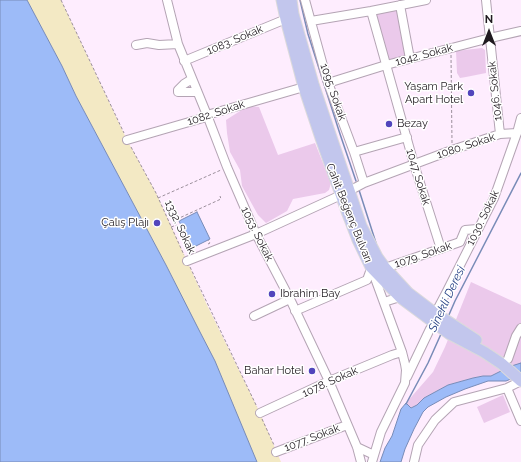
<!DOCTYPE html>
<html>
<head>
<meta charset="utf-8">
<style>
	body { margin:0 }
	#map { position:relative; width:521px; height:462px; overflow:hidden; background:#feedfe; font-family:Raleway,sans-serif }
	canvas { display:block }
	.north { position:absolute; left:469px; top:12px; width:40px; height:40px; -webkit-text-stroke:3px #fff; paint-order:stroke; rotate:0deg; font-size:11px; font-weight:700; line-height:16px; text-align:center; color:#201a20 }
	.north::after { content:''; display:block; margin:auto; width:14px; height:18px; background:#201a20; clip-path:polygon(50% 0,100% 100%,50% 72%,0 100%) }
</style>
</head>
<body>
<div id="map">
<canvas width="521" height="462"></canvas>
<div class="north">N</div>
</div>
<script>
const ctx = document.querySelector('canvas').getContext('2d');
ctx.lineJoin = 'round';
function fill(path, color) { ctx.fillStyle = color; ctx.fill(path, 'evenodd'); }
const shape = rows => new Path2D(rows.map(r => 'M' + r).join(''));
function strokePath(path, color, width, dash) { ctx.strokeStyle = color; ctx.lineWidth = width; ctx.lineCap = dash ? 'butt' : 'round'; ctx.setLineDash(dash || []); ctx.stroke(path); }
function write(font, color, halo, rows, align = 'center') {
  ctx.font = font + ' Raleway,sans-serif'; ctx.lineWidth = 3; ctx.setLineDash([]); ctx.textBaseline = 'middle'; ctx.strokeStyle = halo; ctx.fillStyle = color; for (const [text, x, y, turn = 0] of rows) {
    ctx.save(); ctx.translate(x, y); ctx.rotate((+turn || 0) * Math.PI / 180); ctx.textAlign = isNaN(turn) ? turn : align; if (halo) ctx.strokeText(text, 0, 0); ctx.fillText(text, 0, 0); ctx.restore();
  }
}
const green = shape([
	[397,9,407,56,388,61,374,14],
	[482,48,485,50,486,73,466,77,460,78,457,73,456,51],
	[248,106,259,107,278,155,315,143,331,183,329,190,325,193,293,199,287,211,266,223,258,215,242,186,240,170,230,152,227,133,226,120],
	[471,282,521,305,521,365,501,371,491,376,483,376,473,378,448,385,424,398,417,405,411,408,406,403,433,372,445,347],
	[503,395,510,412,484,423,477,407]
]);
const sand = shape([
	[27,0,61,0,127,140,156,193,207,305,260,413,281,462,257,462,166,265,76,96,62,66]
]);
const water = shape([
	[0,0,27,0,62,66,76,96,166,265,200,332,215,361,257,462,0,462,0,0],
	[197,212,210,239,192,248,179,221,197,212],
	[521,363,521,375,506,381,488,381,465,389,446,397,428,407,423,412,414,429,405,449,401,462,380,462,385,448,392,436,401,409,406,403,411,408,417,405,424,398,448,385,473,378,483,376,491,376,501,371,502,369,521,363]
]);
const stream = shape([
	[300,0,308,34,340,134,356,181],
	[359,190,376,243],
	[448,317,455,301,521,173],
	[406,404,428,363,441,334]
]);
const path = shape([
	[61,0,124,133],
	[451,55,452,143],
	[131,147,156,193,184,255],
	[158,198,221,170],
	[171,227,177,225],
	[208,244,210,243,208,240],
	[193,251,190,252,175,220,221,199,220,196],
	[190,267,257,407],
	[262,419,274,445]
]);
const minor = shape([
	[167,0,178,44,207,115,227,167,256,234,290,299,329,381,357,447,361,462],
	[305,0,327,80,354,152,364,183],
	[486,0,500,134],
	[400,5,410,59],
	[371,11,414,164,441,249],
	[311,21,371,11,426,0],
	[136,45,147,43,159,45,178,44],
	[184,61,286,19],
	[192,79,184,84,178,90,178,92,197,92],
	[328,83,386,65,490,38,521,31],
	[127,140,203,118,207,115,304,87],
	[354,152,407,137],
	[349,191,364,183,452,150,500,134,517,133],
	[187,261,256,234,341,195],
	[385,268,460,242,465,230,477,229],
	[384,302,400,297],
	[295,311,367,280,372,266],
	[433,312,437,310,447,291,494,198,517,133,521,118],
	[254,316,290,299],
	[508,359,516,336,521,328],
	[407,377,430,329,435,323],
	[507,388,521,421],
	[260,413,329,381,392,355,402,352],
	[357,447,374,455],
	[276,452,347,425],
	[372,462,381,432,405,383,406,370,405,364,402,352,372,270],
	[414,462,418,445,435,420,454,402,507,388,521,381]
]);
const major = shape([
	[282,0,286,19,304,87,321,138,348,214,358,240,371,267,400,297,435,323,450,334,484,352,502,364,521,381],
	[291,0,293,14,313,84,361,226,377,257,385,268,408,293,433,312,476,340]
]);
const markers = [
	[471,93,4,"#5145bc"],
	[389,124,4,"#5145bc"],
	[157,223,4,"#5145bc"],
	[272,294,4,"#5145bc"],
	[312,371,4,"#5145bc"]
];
const streetNames = [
	["1083. Sokak",235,40,-23],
	["1042. Sokak",424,55,-15],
	["1046. Sokak",495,91,-96],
	["1095. Sokak",333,92,71],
	["1082. Sokak",216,113,-18],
	["1080. Sokak",466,146,-18],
	["1047. Sokak",418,177,73],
	["Cahit Beğenç Bulvarı",349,213,68],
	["1030. Sokak",483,218,-64],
	["1332. Sokak",180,227,65],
	["1053. Sokak",257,234,64],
	["1079. Sokak",423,255,-19],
	["1078. Sokak",330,382,-24],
	["1077. Sokak",312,438,-21]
];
const poiNames = [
	["Yaşam Park",463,87],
	["Apart Hotel",463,100],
	["Bezay",397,124,"left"],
	["Çalış Plajı",149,223],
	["Ibrahim Bay",280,294,"left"],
	["Bahar Hotel",304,371]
];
const waterNames = [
	["Sinekli Deresi",447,299,-65]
];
fill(green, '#ebc9eb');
fill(sand, '#f3e9c4');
fill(water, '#9dbbf8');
strokePath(water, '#788bb7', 1);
strokePath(stream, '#788bb7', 1.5);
strokePath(minor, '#b4a4b4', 10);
strokePath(major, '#dbdadb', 13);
strokePath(path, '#9b8f9b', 1, [3, 2]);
strokePath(minor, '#fff', 8);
strokePath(major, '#c2c6ed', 11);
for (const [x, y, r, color] of markers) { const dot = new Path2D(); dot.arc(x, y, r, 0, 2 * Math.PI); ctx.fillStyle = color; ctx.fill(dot); strokePath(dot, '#fff', 1.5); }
write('11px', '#201a20', '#fff', streetNames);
write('11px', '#201a20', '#fff', poiNames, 'right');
write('italic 12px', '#1f3b81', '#fff', waterNames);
</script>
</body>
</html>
